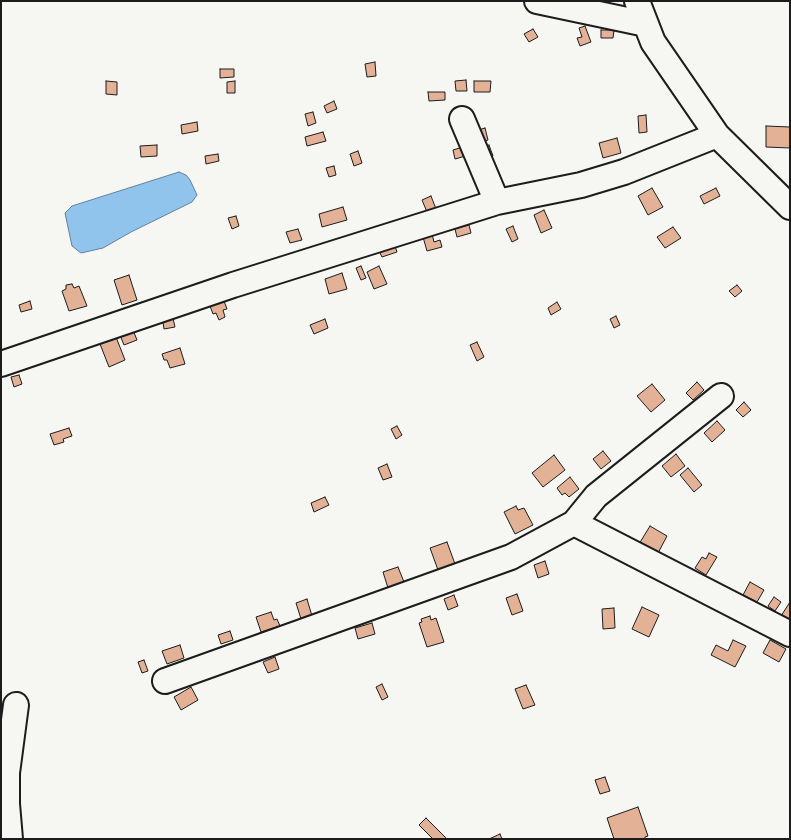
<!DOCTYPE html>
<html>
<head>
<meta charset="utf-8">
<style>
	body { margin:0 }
	#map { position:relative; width:791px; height:840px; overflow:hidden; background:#f6f6f2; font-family:"Playpen Sans",sans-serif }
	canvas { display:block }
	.frame { position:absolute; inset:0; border:2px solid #1c1c1c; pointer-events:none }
</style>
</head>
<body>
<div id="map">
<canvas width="791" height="840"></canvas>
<div class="frame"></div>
</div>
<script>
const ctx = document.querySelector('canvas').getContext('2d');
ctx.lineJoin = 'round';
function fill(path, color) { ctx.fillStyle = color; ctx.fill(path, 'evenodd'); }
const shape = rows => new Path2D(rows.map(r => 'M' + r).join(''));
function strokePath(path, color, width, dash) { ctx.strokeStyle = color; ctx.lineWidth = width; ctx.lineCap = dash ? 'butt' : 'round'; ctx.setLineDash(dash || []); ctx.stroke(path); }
const water = shape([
	[179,172,186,175,190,180,197,195,192,202,131,232,103,248,81,253,72,246,65,213,72,206,179,172]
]);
const building = shape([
	[585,26,591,42,580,46,577,38,582,37,579,28,585,26],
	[533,29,538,37,529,42,524,34,533,29],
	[601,30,614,30,613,38,601,38,601,30],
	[375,62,376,76,367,77,365,64,375,62],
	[220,69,234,69,234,77,220,78,220,69],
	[466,80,467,91,456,91,455,81,466,80],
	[106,81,117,82,117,95,106,94,106,81],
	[235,81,235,93,227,93,227,82,235,81],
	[474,81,491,81,490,92,474,92,474,81],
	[428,92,445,92,445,100,429,101,428,92],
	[334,101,337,109,327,113,324,106,334,101],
	[313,112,316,123,308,126,305,114,313,112],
	[646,115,647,132,639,133,638,116,646,115],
	[197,122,198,131,182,134,181,125,197,122],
	[766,126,790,127,790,148,766,147,766,126],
	[485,128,488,140,478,143,475,131,485,128],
	[323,132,326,141,307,146,305,137,323,132],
	[617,138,621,153,603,158,599,143,617,138],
	[157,145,157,156,141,157,140,146,157,145],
	[489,145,493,156,483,160,479,149,489,145],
	[466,146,469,155,455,159,453,150,466,146],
	[358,151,362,163,354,166,350,154,358,151],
	[218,154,219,161,206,164,205,156,218,154],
	[334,166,336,175,329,177,326,168,334,166],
	[652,188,663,207,648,215,638,196,652,188],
	[716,188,720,196,704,204,700,196,716,188],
	[431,196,436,209,427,212,422,200,431,196],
	[343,207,347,220,322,227,319,214,343,207],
	[544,210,552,228,541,233,534,215,544,210],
	[236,216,239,226,232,229,228,218,236,216],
	[469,225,471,233,457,237,455,229,469,225],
	[513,226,518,239,512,242,506,229,513,226],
	[673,227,681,238,665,248,657,237,673,227],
	[298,229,302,240,290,243,286,232,298,229],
	[432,234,434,242,440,240,442,247,427,251,423,237,432,234],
	[394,243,397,252,382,257,378,249,394,243],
	[361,266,366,278,361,280,356,268,361,266],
	[379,266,387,284,374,289,367,272,379,266],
	[342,273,347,289,329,294,325,279,342,273],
	[129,275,137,300,122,305,114,280,129,275],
	[72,284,74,288,79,286,87,306,69,311,62,291,66,289,66,285,72,284],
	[737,285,742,291,735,297,729,291,737,285],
	[30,301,32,309,21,312,19,305,30,301],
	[224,301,227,309,223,310,225,317,219,320,216,313,213,314,210,306,224,301],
	[557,302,561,309,551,315,548,308,557,302],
	[172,314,175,327,164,329,162,316,172,314],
	[616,316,620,325,614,328,610,319,616,316],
	[325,319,328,328,314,334,310,325,325,319],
	[133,330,137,340,124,345,120,335,133,330],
	[116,337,125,360,109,367,100,344,116,337],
	[477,342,484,357,477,361,470,345,477,342],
	[180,348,185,364,170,368,167,360,164,360,162,354,180,348],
	[19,375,22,384,14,387,11,377,19,375],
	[697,382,704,390,693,400,686,393,697,382],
	[652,384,665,400,651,412,637,396,652,384],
	[744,402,751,410,743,417,736,410,744,402],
	[717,421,725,430,712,442,704,433,717,421],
	[397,426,402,435,396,439,391,429,397,426],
	[69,428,72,436,63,439,64,442,54,445,50,434,69,428],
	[603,451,611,461,601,469,593,459,603,451],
	[676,454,685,466,671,477,662,466,676,454],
	[554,455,565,470,543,487,532,473,554,455],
	[387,464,392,477,383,480,378,468,387,464],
	[688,468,702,485,694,492,680,475,688,468],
	[570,477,579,489,569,497,565,493,562,495,557,488,570,477],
	[325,497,329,505,314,512,311,503,325,497],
	[516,506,518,510,524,508,533,525,515,534,504,512,516,506],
	[650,526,667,536,657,555,639,544,650,526],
	[447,542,455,564,438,570,430,548,447,542],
	[709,553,717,557,706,575,695,568,702,557,706,559,709,553],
	[545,561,549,574,538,578,534,565,545,561],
	[398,567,404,582,388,588,383,572,398,567],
	[750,582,764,590,757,602,743,595,750,582],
	[517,594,523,611,512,615,506,598,517,594],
	[454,595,458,606,448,610,444,599,454,595],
	[774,597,781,602,775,611,768,606,774,597],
	[307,599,312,616,301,619,296,603,307,599],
	[790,602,790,622,781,616,790,602],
	[642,607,659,615,649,637,632,629,642,607],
	[614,608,615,628,603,629,602,609,614,608],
	[271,612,274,620,277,619,280,626,261,632,256,617,271,612],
	[430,616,431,620,436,618,444,642,427,647,419,623,422,622,421,619,430,616],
	[372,623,375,634,358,639,355,628,372,623],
	[230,631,233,640,221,644,218,635,230,631],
	[733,640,746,646,735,667,711,655,716,645,728,651,733,640],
	[770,640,786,649,779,662,763,653,770,640],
	[180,645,184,658,167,664,162,651,180,645],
	[275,657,279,669,268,673,263,662,275,657],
	[144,660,148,671,142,673,138,662,144,660],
	[382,684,388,697,382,700,376,687,382,684],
	[526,685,535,705,523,709,515,689,526,685],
	[191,687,198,700,181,710,174,697,191,687],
	[605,777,610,791,600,794,595,780,605,777],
	[638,807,648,836,645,837,645,839,614,839,607,818,638,807],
	[426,818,447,839,433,839,419,825,426,818],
	[500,834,502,839,489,839,500,834]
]);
const minor = shape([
	[537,1,646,24],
	[637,1,653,42,717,135,790,207],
	[462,119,497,202],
	[1,364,233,285,497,202,581,185,624,172,717,135],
	[574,523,596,496,721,396],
	[165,681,511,557,574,523,790,634],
	[10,839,7,804,7,773,16,705]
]);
fill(water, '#91c4ed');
strokePath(water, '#628199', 1);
fill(building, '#e3b196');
strokePath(building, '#1c1c1c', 1);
strokePath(minor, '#1c1c1c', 28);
strokePath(minor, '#f6f6f2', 24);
</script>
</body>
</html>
